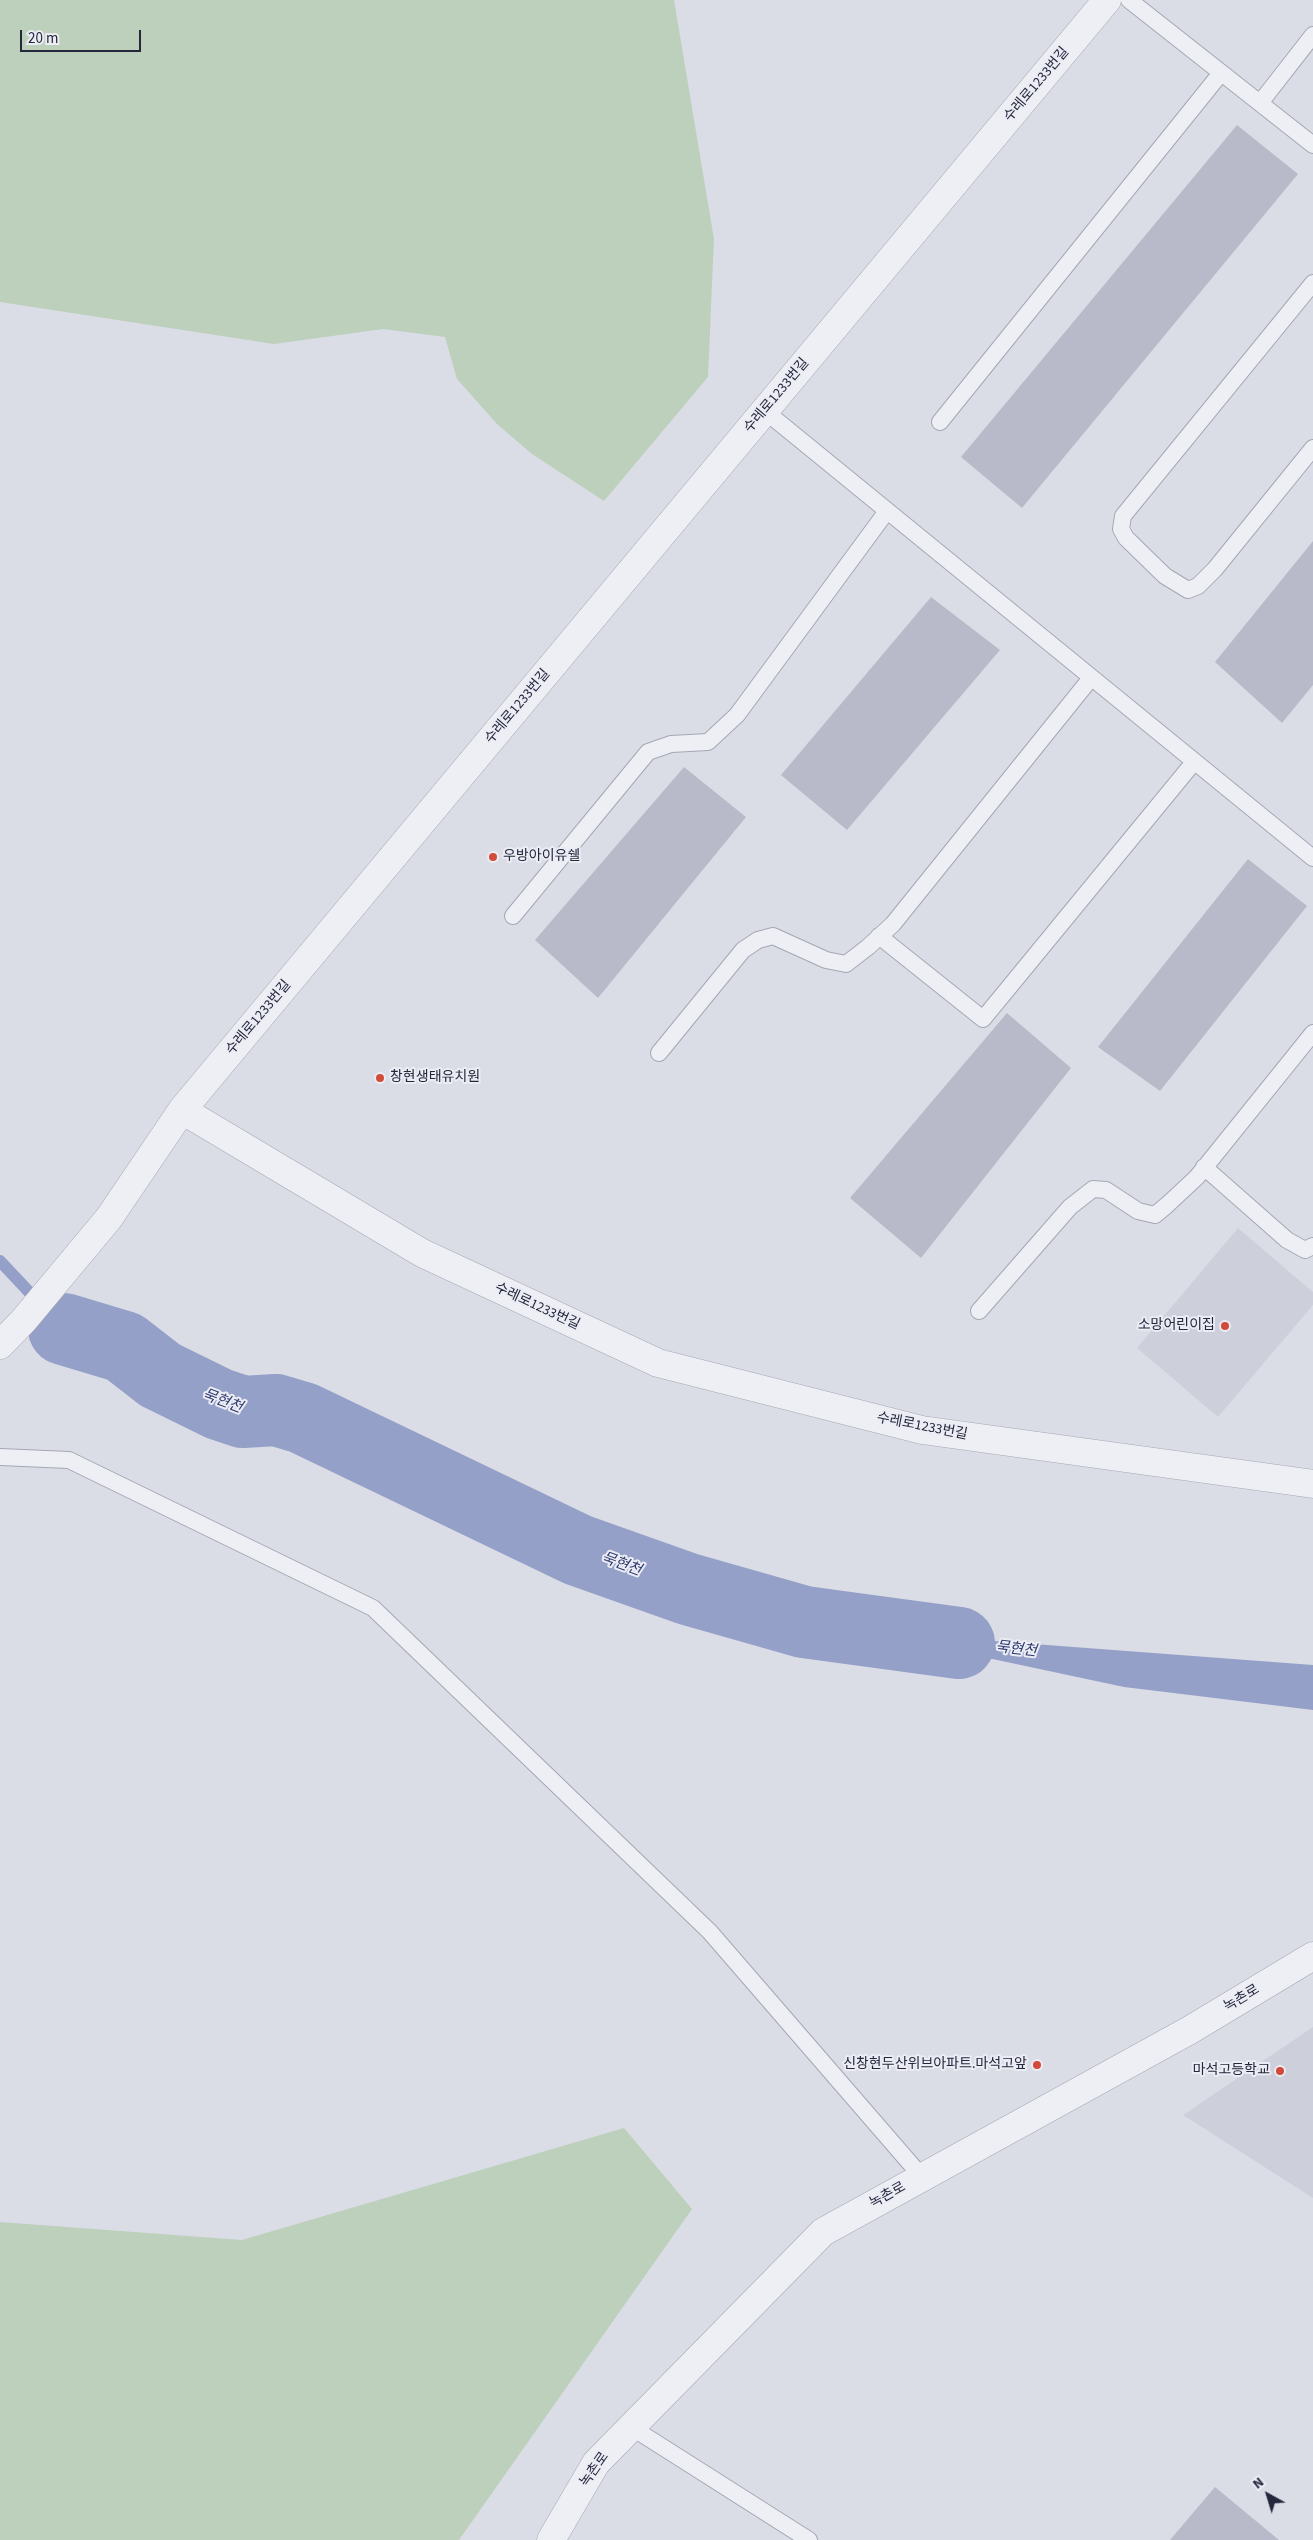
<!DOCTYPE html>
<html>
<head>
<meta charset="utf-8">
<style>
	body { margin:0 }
	#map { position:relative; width:1313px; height:2540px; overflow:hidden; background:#dbdde6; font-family:"Source Sans 3",sans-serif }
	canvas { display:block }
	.north { position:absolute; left:1243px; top:2470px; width:50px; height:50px; -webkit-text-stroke:4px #ebecf4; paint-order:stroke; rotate:321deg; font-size:14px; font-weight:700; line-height:20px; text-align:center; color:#25283d }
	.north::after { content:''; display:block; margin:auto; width:18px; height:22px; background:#25283d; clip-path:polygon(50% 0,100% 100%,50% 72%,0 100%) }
	.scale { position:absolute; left:20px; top:30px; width:121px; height:22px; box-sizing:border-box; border:2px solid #25283d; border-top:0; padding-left:6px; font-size:15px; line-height:18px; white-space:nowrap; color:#25283d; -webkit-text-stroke:4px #ebecf4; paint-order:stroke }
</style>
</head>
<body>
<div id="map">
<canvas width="1313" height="2540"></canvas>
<div class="north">N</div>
<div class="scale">20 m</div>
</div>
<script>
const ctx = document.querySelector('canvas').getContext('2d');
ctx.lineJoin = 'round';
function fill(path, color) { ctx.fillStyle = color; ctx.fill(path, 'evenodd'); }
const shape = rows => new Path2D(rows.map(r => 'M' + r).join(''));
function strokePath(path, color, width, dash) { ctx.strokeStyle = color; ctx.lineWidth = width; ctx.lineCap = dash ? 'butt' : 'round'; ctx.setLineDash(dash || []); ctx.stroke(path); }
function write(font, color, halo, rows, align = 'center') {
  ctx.font = font + ' "Source Sans 3","Noto Sans KR",sans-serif'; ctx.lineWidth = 4; ctx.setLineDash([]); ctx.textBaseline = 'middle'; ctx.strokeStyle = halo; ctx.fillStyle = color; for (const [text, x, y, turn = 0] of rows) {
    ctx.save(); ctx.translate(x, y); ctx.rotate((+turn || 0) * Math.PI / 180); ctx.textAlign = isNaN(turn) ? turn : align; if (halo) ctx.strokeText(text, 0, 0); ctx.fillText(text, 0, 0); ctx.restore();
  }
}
const built = shape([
	[1238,1228,1313,1292,1313,1305,1218,1417,1137,1348],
	[1313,2027,1313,2198,1183,2115]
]);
const green = shape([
	[0,0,674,0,714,239,708,377,604,501,532,454,497,424,457,379,445,337,383,329,274,344,0,302],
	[624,2128,692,2209,459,2540,0,2540,0,2222,242,2240]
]);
const water = shape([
	[861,1631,1313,1665,1313,1710,1124,1687]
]);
const stream = shape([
	[0,1261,64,1329]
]);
const river = shape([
	[64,1329,124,1347,160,1375,219,1404,243,1412,276,1410,303,1418,578,1550,688,1589,804,1622,959,1643]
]);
const building = shape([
	[1237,125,1298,174,1022,508,961,457],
	[1313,541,1313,685,1282,723,1215,662],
	[931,597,1000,650,847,830,781,775],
	[684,767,746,817,598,998,535,940],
	[1248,859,1307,906,1160,1091,1098,1047],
	[1007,1013,1071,1068,921,1258,850,1198],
	[1215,2487,1279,2540,1170,2540]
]);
const service = shape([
	[1129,0,1313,145],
	[1260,103,1313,35],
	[1313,283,1123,516,1121,529,1126,538,1165,576,1188,590,1198,586,1215,569,1313,448],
	[765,411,1313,858],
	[940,422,1221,73],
	[513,916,648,752,671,744,708,742,737,715,887,511],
	[879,936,983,1019,1194,762],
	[659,1053,743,950,758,940,773,936,826,960,846,964,868,947,893,924,1091,678],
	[1204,1167,1287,1240,1305,1250,1313,1246],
	[979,1311,1070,1207,1093,1189,1106,1190,1138,1211,1155,1215,1167,1205,1197,1177,1313,1033],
	[0,1457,69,1460,373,1608,710,1932,922,2177],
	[631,2427,809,2540]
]);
const minor = shape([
	[1107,0,182,1110,422,1253,658,1363,922,1430,1313,1484],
	[0,1345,24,1320,109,1218,182,1110],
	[551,2540,596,2463,823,2232,1190,2030,1313,1956]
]);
const markers = [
	[493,857,5,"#d14b3b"],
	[380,1078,5,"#d14b3b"],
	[1225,1326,5,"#d14b3b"],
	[1037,2065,5,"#d14b3b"],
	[1280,2071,5,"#d14b3b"]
];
const streetNames = [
	["수레로1233번길",1037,85,-50],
	["수레로1233번길",777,396,-50],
	["수레로1233번길",518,707,-50],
	["수레로1233번길",259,1018,-50],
	["수레로1233번길",537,1307,25],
	["수레로1233번길",922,1427,11],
	["녹촌로",1242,1999,-31],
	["녹촌로",888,2196,-29],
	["녹촌로",595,2470,-55]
];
const poiNames = [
	["우방아이유쉘",503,857,"left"],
	["창현생태유치원",390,1078,"left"],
	["소망어린이집",1215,1326],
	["신창현두산위브아파트.마석고앞",1027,2065],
	["마석고등학교",1270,2071]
];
const waterNames = [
	["묵현천",222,1402,21],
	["묵현천",621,1565,20],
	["묵현천",1016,1650,7]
];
fill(built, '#cdcfdb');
fill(green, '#bcd0bc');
fill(water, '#95a0c8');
strokePath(stream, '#95a0c8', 12);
strokePath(river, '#95a0c8', 72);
fill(building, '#b9bac9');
strokePath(service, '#a4a7b3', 18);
strokePath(minor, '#a4a7b3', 29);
strokePath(service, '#eeeff5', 16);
strokePath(minor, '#eeeff5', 28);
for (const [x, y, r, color] of markers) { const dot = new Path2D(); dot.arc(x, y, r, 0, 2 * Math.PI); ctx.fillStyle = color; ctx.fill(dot); strokePath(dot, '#ebecf4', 2); }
write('14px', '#25283d', '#ebecf4', streetNames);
write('14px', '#25283d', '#ebecf4', poiNames, 'right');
write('italic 15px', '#2e3b71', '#ebecf4', waterNames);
</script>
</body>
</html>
